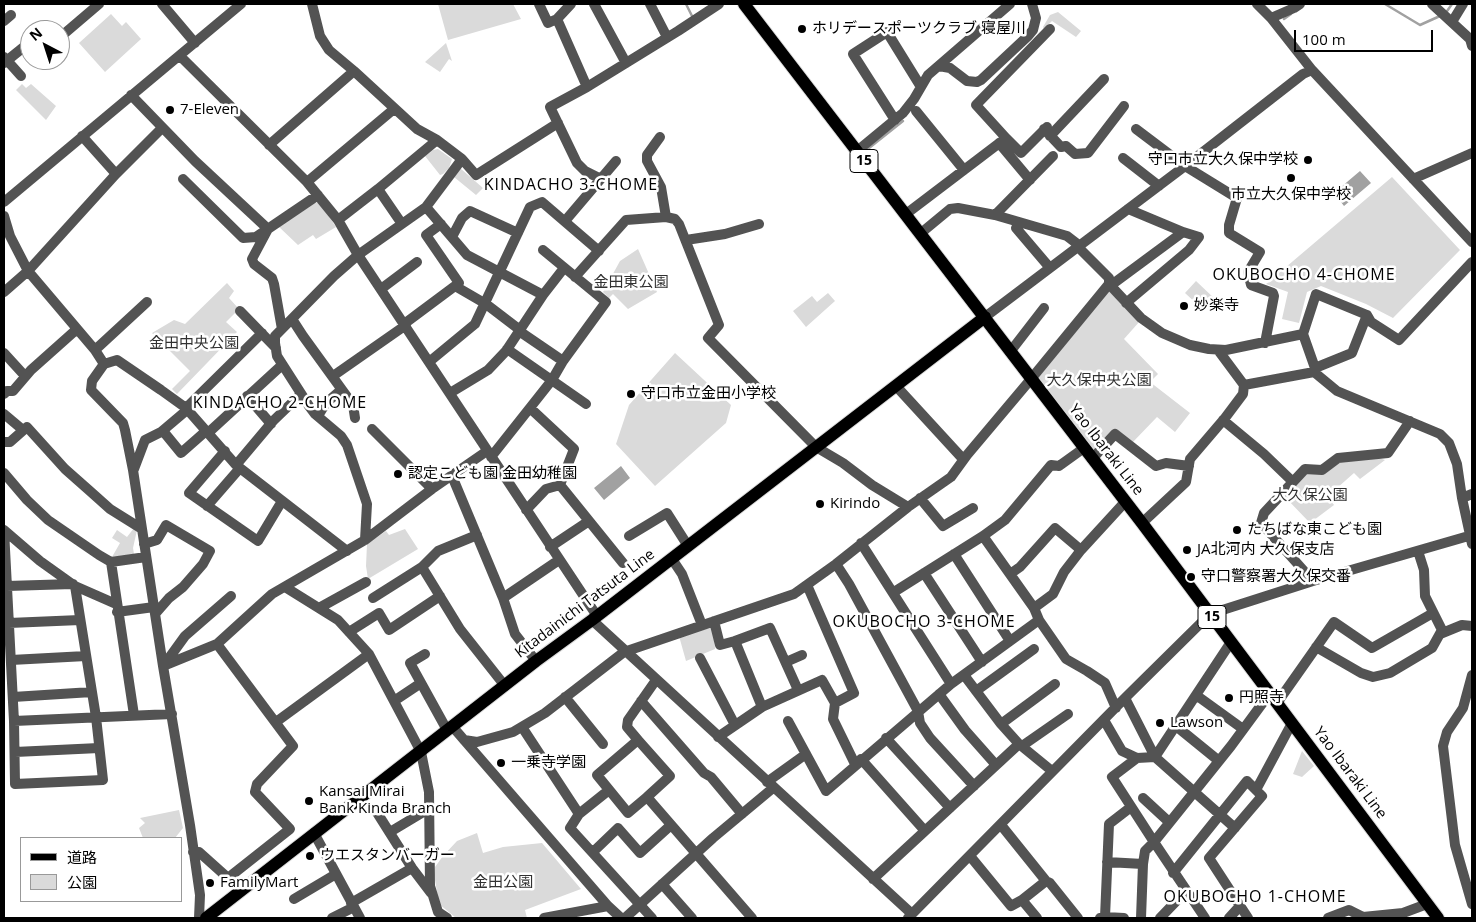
<!DOCTYPE html>
<html>
<head>
<meta charset="utf-8">
<style>
	body { margin:0 }
	#map { position:relative; width:1476px; height:922px; overflow:hidden; background:#fff; font-family:"Open Sans","Noto Sans JP",sans-serif }
	canvas { display:block }
	.frame { position:absolute; inset:0; border:5px solid #000; pointer-events:none }
	.legend { position:absolute; left:20px; top:837px; width:162px; height:65px; box-sizing:border-box; background:#fff; border:1px solid #999; margin:0; padding:6px 9px; list-style:none; font-size:15px; color:#000 }
	.legend li { display:flex; align-items:center; gap:10px; height:25px }
	.legend b { width:25px; border:1px solid #999 }
	.north { position:absolute; left:20px; top:20px; width:50px; height:50px; box-sizing:border-box; background:#fff; border:1px solid #999; border-radius:50%; rotate:320deg; font-size:14px; font-weight:700; line-height:20px; text-align:center; color:#000 }
	.north::after { content:''; display:block; margin:auto; width:18px; height:22px; background:#000; clip-path:polygon(50% 0,100% 100%,50% 72%,0 100%) }
	.scale { position:absolute; left:1294px; top:30px; width:139px; height:22px; box-sizing:border-box; border:2px solid #000; border-top:0; padding-left:6px; font-size:15px; line-height:18px; white-space:nowrap; color:#000; -webkit-text-stroke:4px #fff; paint-order:stroke }
</style>
</head>
<body>
<div id="map">
<canvas width="1476" height="922"></canvas>
<div class="frame"></div>
<ul class="legend">
<li><b style="height:6px;background:#000"></b>道路</li>
<li><b style="height:14px;background:#dadada"></b>公園</li>
</ul>
<div class="north">N</div>
<div class="scale">100 m</div>
</div>
<script>
const ctx = document.querySelector('canvas').getContext('2d');
ctx.lineJoin = 'round';
function fill(path, color) { ctx.fillStyle = color; ctx.fill(path, 'evenodd'); }
const shape = rows => new Path2D(rows.map(r => 'M' + r).join(''));
function strokePath(path, color, width, dash) { ctx.strokeStyle = color; ctx.lineWidth = width; ctx.lineCap = dash ? 'butt' : 'round'; ctx.setLineDash(dash || []); ctx.stroke(path); }
function write(font, color, halo, rows, align = 'center') {
  ctx.font = font + ' "Open Sans","Noto Sans JP",sans-serif'; ctx.lineWidth = 5; ctx.setLineDash([]); ctx.textBaseline = 'middle'; ctx.strokeStyle = halo; ctx.fillStyle = color; for (const [text, x, y, turn = 0] of rows) {
    ctx.save(); ctx.translate(x, y); ctx.rotate((+turn || 0) * Math.PI / 180); ctx.textAlign = isNaN(turn) ? turn : align; if (halo) ctx.strokeText(text, 0, 0); ctx.fillText(text, 0, 0); ctx.restore();
  }
}
const green = shape([
	[438,4,513,4,521,19,448,40],
	[1058,12,1081,31,1076,37,1052,21,1044,29,1043,27,1050,15],
	[111,14,122,26,126,22,141,39,105,72,79,43],
	[446,43,452,61,449,59,440,72,425,62],
	[22,84,26,88,31,84,56,106,46,120,16,90],
	[438,149,452,159,449,168,443,174,440,175,425,156,433,150],
	[460,168,483,188,476,195,454,177],
	[1392,177,1460,250,1393,318,1366,304,1321,286,1307,292,1299,323,1282,319,1288,292,1266,284],
	[313,203,320,203,336,227,316,239,313,235,298,245,278,226],
	[638,249,657,292,628,309,613,294,609,298,603,292,620,261],
	[1196,281,1215,299,1208,306,1203,302,1199,306,1185,293],
	[227,283,234,291,229,298,239,309,226,322,237,332,177,394,172,389,190,371,152,333,174,320,185,324],
	[1108,290,1140,321,1124,339,1158,374,1150,382,1190,413,1175,432,1157,417,1132,443,1115,430,1094,452,1037,379],
	[828,293,835,301,806,327,793,311,812,296,817,302],
	[675,353,731,405,726,423,655,486,616,444,629,405],
	[1379,458,1385,460,1360,479,1354,473,1328,496,1334,505,1310,523,1285,497,1304,475,1338,461],
	[134,528,137,530,133,548,134,554,112,557,120,543,112,538,117,530,127,537],
	[405,529,418,549,368,579,366,566,367,544,386,531,389,535],
	[714,627,715,649,686,661,679,636],
	[1302,751,1314,766,1302,777,1293,774],
	[179,810,183,828,175,838,143,838,139,828,145,823,140,818],
	[477,833,483,853,503,847,542,843,581,889,525,910,527,918,456,918,439,904,434,874,435,867,443,856,457,841]
]);
const water = shape([
	[1360,171,1371,183,1344,206,1334,193],
	[621,466,630,478,604,500,594,488]
]);
const stream = shape([
	[686,4,693,18],
	[1385,4,1420,25,1440,16],
	[1445,14,1452,4],
	[1284,19,1291,14],
	[864,152,903,121]
]);
const minor = shape([
	[162,4,195,43],
	[312,4,320,36,329,50,354,71,417,129,437,140,462,159,426,207,358,255,334,276,275,336,275,343,277,356,309,406,315,414,341,436,347,445,367,504,365,540],
	[539,4,548,23,557,19,587,87],
	[594,4,626,63],
	[650,4,667,37],
	[1257,4,1271,18,1312,70],
	[1432,4,1470,39,1472,46],
	[1271,18,1294,8,1300,4],
	[557,19,571,4],
	[4,21,11,15],
	[1452,22,1463,4],
	[65,33,99,4],
	[180,56,307,182,338,220,358,255,597,616],
	[4,57,21,76],
	[4,63,30,42],
	[939,66,950,68,967,81,977,82,981,80,1028,36,1033,30,1036,18,1032,4],
	[131,95,195,161,268,229,252,259,254,264,272,278,274,284,282,329],
	[916,111,964,170],
	[895,120,853,54,887,32,921,87],
	[1044,129,1061,147,1066,146,1075,154,1088,153,1124,106],
	[1136,129,1185,166,1237,198,1229,225,1229,233,1260,252,1248,272,1251,285,1273,293,1274,296,1265,343],
	[82,136,116,174],
	[1050,136,1104,79],
	[660,137,647,155,647,161,661,187,666,217,675,219,679,224,719,325,708,338,816,447,843,463,872,485,908,507],
	[1006,138,976,105,1050,29],
	[999,143,1030,180],
	[269,145,354,71],
	[857,151,903,113,914,99,928,75,1010,4],
	[1123,158,1159,186],
	[462,159,476,175,558,123],
	[183,179,243,238,256,237,318,195],
	[601,179,585,171,577,163,550,107,587,87,678,31,719,4],
	[1413,179,1472,153],
	[307,182,394,109],
	[378,189,437,140],
	[4,202,241,4],
	[426,207,467,255,543,295],
	[906,214,1006,138,1021,153,1047,127],
	[995,215,1053,156],
	[4,216,10,236,28,271,95,350,104,364,92,381,91,390,123,423,125,430,133,470,163,666,190,825,200,895,199,918],
	[338,220,378,189,402,224],
	[565,221,616,161],
	[1022,223,1016,228,1050,268],
	[441,224,426,235,459,283,455,286],
	[921,233,950,209,958,208,995,215,1067,236,1080,246],
	[452,237,462,218,470,211,518,233],
	[686,240,725,234,759,224],
	[1078,247,1109,278,1109,284],
	[1472,262,1399,340,1371,322,1367,315,1316,294,1303,334,1315,368,1314,372,1337,391,1440,434,1449,443,1457,464,1462,498,1472,544],
	[575,277,626,220,666,217],
	[1110,286,1183,232,1128,209],
	[381,289,417,262],
	[4,292,28,271,116,174,162,128],
	[1126,303,1189,250,1199,237,1183,232],
	[240,311,276,348],
	[985,317,1185,166,1303,74,1312,70,1472,242],
	[292,319,303,336,353,405,355,418],
	[404,324,455,286,486,304,520,330],
	[519,331,563,361],
	[507,349,586,404],
	[95,350,147,302],
	[1010,352,1044,308],
	[4,353,25,376],
	[429,362,475,324,530,207,542,202,599,251],
	[104,364,117,360,161,390,186,408,236,465,347,551],
	[1315,368,1352,353,1367,315],
	[333,376,406,325],
	[1244,385,1314,372],
	[896,386,963,459],
	[450,393,488,370,506,351,543,295,564,268],
	[4,394,7,391,13,391,31,370,77,329],
	[247,396,271,424],
	[186,408,262,333],
	[530,408,574,449,560,485,623,563],
	[4,414,23,430],
	[318,416,326,403,341,390],
	[1223,420,1264,454,1293,482],
	[372,429,432,489],
	[163,431,181,453,206,431],
	[208,433,282,365],
	[4,442,10,442,27,427,65,469,91,492,110,509,142,529],
	[225,451,189,493,258,541,282,501],
	[491,457,552,380,563,361,606,302,543,250],
	[1092,459,1115,434,1156,466,1166,463,1189,466],
	[236,465,273,421,301,394],
	[134,469,145,440,161,432,187,410],
	[4,473,27,500,48,520,99,555,111,562,146,557],
	[452,476,503,598,515,634,536,661],
	[920,498,943,526,973,508],
	[1462,498,1472,494],
	[207,506,240,468],
	[526,510,546,489,560,485],
	[1142,523,1186,482,1190,459,1225,418,1243,394,1244,385,1218,350],
	[629,536,667,513,688,546],
	[983,536,1034,608],
	[861,543,951,684],
	[144,544,157,540,166,525,210,551,203,564,183,587,169,598,155,614],
	[550,547,589,521],
	[954,554,1010,641],
	[672,559,682,574,702,625],
	[111,562,134,715],
	[836,564,849,584,918,711,920,723,930,738,974,786],
	[422,567,460,629,505,686],
	[924,573,982,662],
	[1010,574,1020,567,1055,528,1081,550],
	[1313,581,1261,523,1264,513,1305,469,1322,470,1338,458,1388,453,1410,421],
	[807,585,854,693,835,703,833,719,855,764],
	[7,586,73,584],
	[75,586,96,717,103,780,15,784,14,721,4,530,40,561,75,586,116,604],
	[285,587,338,620,369,654,421,752,429,792,430,886,438,912,447,918],
	[894,592,983,536,1005,520,1051,465,1059,466,1084,448],
	[373,598,422,567,438,551,477,535],
	[503,598,559,560],
	[319,608,366,582],
	[117,612,154,607],
	[592,620,912,914],
	[1039,620,1066,659,1087,671,1105,683,1116,708],
	[714,621,720,645,735,641,770,628,798,690],
	[9,623,80,620],
	[349,632,379,613,389,630,440,596],
	[1440,634,1462,625,1472,626],
	[735,641,762,707],
	[1316,647,1361,673,1373,677,1390,673,1432,648,1442,630,1425,596,1424,570,1418,551],
	[425,654,410,663,447,730],
	[700,658,735,725],
	[11,660,86,656],
	[786,662,802,655],
	[164,665,185,636,231,596],
	[163,666,217,644,272,594,365,540,432,489,487,451],
	[964,675,1001,724,1019,744,1052,771],
	[1472,675,1463,708,1447,732,1443,746,1455,845,1472,904],
	[976,691,1034,649],
	[939,694,965,730,996,765],
	[1196,695,1243,729],
	[13,697,92,692],
	[565,697,603,744],
	[1125,698,1155,757,1235,828],
	[394,701,421,683],
	[641,701,704,773,711,777,742,814],
	[1277,703,1334,622,1372,648,1433,613],
	[1104,720,1122,751,1137,758],
	[14,721,172,714],
	[788,721,826,791,951,684,1039,620,1034,608,1053,594,1064,572,1081,550,1125,502],
	[276,722,369,654],
	[1001,724,1055,684],
	[452,726,608,906,621,918],
	[1176,726,1219,761],
	[522,727,579,814],
	[718,737,762,707,822,680,835,703],
	[886,738,950,808],
	[464,740,477,742,513,732,545,713,624,652,794,594,836,564,908,507,951,477,967,455,1031,379,1109,284,1141,318,1162,333,1190,345,1209,349,1226,350,1303,334],
	[638,740,627,727,628,720,656,680],
	[1022,746,1068,714],
	[15,752,99,748],
	[1155,757,1231,642],
	[861,759,925,831],
	[767,782,806,754],
	[609,790,579,814,570,828,652,918],
	[1256,790,1292,723],
	[647,797,628,813,597,775,638,740,670,776,647,797,752,918],
	[1143,798,1169,822],
	[376,811,412,868,431,893],
	[1001,825,1046,881,1050,883,1078,918],
	[390,832,430,808],
	[314,833,360,918],
	[193,852,199,852,228,878,290,829,255,792,257,784,293,746,217,644],
	[593,852,618,828,640,853,671,825],
	[970,856,1011,906,1022,900,1037,918],
	[1107,862,1143,864],
	[1173,873,1247,781,1262,796,1209,858,1248,918],
	[873,879,1019,744],
	[662,884,692,918],
	[294,899,336,874],
	[1022,900,1046,881],
	[351,903,412,868],
	[1105,917,1109,824,1131,807],
	[332,918,354,907],
	[544,918,608,906],
	[625,918,713,838,773,788],
	[908,918,1125,698,1210,614,1313,581,1472,535],
	[1100,918,1105,917,1124,918],
	[1141,918,1143,864,1145,851,1154,842,1112,777,1137,758,1155,757],
	[1160,918,1186,891],
	[1205,918,1154,842,1231,746,1270,693],
	[1229,918,1240,906],
	[1328,918,1349,910,1363,917,1403,913,1427,904]
]);
const major = shape([
	[744,4,1142,523,1438,918],
	[206,918,536,661,592,620,985,317]
]);
const markers = [
	[802,29,5,"#000"],
	[170,110,5,"#000"],
	[1308,160,5,"#000"],
	[1291,178,5,"#000"],
	[1184,306,5,"#000"],
	[631,394,5,"#000"],
	[398,474,5,"#000"],
	[820,504,5,"#000"],
	[1237,530,5,"#000"],
	[1187,550,5,"#000"],
	[1191,577,5,"#000"],
	[1229,698,5,"#000"],
	[1160,723,5,"#000"],
	[501,763,5,"#000"],
	[309,801,5,"#000"],
	[310,856,5,"#000"],
	[210,883,5,"#000"]
];
const shields = [
	[864,161,28],
	[1212,617,28]
];
const shieldNames = [
	["15",864,161],
	["15",1212,617]
];
const poiNames = [
	["ホリデースポーツクラブ 寝屋川",812,29],
	["7-Eleven",180,110],
	["守口市立大久保中学校",1298,160,"right"],
	["市立大久保中学校",1291,195,"center"],
	["妙楽寺",1194,306],
	["守口市立金田小学校",641,394],
	["認定こども園 金田幼稚園",408,474],
	["Kirindo",830,504],
	["たちばな東こども園",1247,530],
	["JA北河内 大久保支店",1197,550],
	["守口警察署大久保交番",1201,577],
	["円照寺",1239,698],
	["Lawson",1170,723],
	["一乗寺学園",511,763],
	["Kansai Mirai",319,792],
	["Bank Kinda Branch",319,809],
	["ウエスタンバーガー",320,856],
	["FamilyMart",220,883]
];
const parkNames = [
	["金田東公園",631,283],
	["金田中央公園",194,344],
	["大久保中央公園",1099,381],
	["大久保公園",1310,496],
	["金田公園",503,883]
];
const streetNames = [
	["Yao Ibaraki Line",1106,450,52],
	["Kitadainichi Tatsuta Line",585,604,-37],
	["Yao Ibaraki Line",1350,773,53]
];
const neighbourhoodNames = [
	["KINDACHO 3-CHOME",571,185],
	["OKUBOCHO 4-CHOME",1304,275],
	["KINDACHO 2-CHOME",280,403],
	["OKUBOCHO 3-CHOME",924,622],
	["OKUBOCHO 1-CHOME",1255,897]
];
fill(green, '#dadada');
fill(water, '#a1a1a1');
strokePath(stream, '#a1a1a1', 2.5);
strokePath(major, '#dbdbdb', 14);
strokePath(minor, '#535353', 10);
strokePath(major, '#000', 12);
for (const [x, y, r, color] of markers) { const dot = new Path2D(); dot.arc(x, y, r, 0, 2 * Math.PI); ctx.fillStyle = color; ctx.fill(dot); strokePath(dot, '#fff', 2); }
for (const [x, y, w] of shields) { const box = new Path2D(); box.roundRect(x - w / 2, y - 11.5, w, 23, 4); ctx.fillStyle = '#fff'; ctx.fill(box); strokePath(box, '#000', 1); }
write('bold 14px', '#000', null, shieldNames);
write('15px', '#000', '#fff', poiNames, 'left');
write('15px', '#313131', '#fff', parkNames);
write('15px', '#000', '#fff', streetNames);
ctx.letterSpacing = '1px';
write('16px', '#000', '#fff', neighbourhoodNames);
ctx.letterSpacing = '0px';
</script>
</body>
</html>
